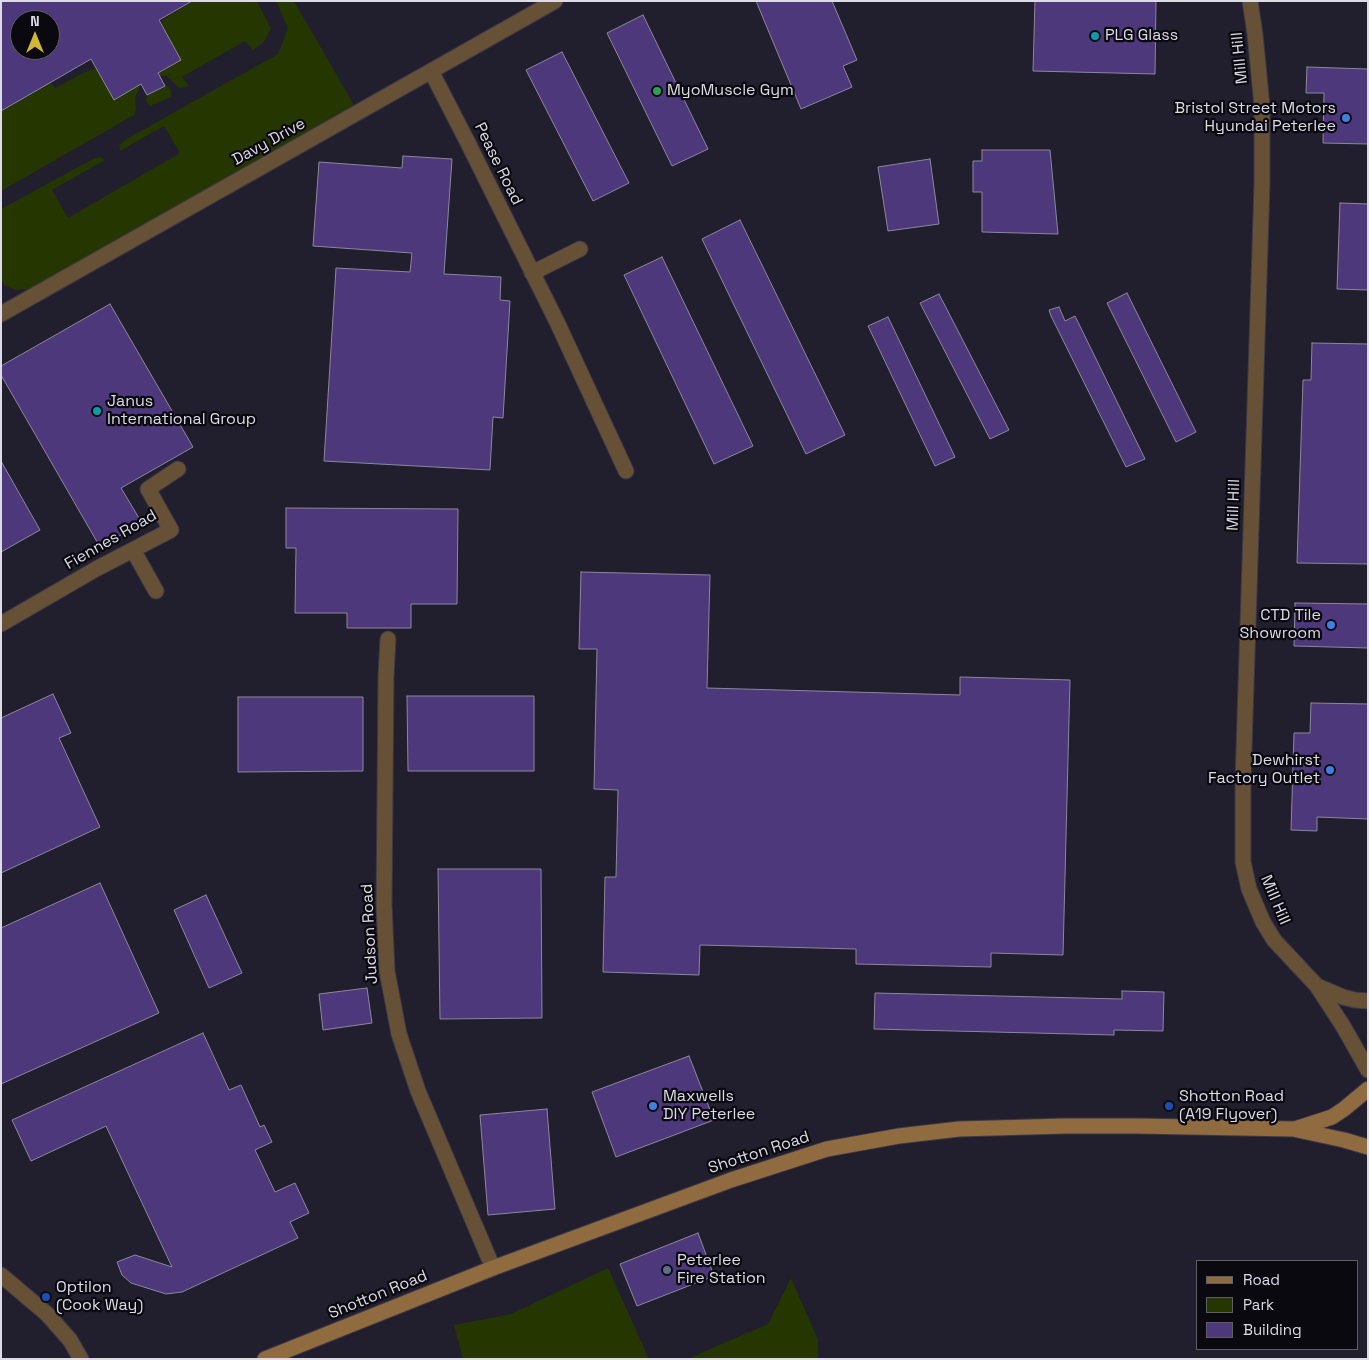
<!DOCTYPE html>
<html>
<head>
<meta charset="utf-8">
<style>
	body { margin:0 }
	#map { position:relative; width:1369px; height:1360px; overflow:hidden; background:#211e2e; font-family:"Space Grotesk",sans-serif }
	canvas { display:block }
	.frame { position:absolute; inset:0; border:2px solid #dddbe6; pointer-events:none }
	.legend { position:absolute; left:1196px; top:1260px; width:162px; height:90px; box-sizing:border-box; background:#0b0910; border:1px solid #5f5d66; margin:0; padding:6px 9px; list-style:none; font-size:15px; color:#dddbe6 }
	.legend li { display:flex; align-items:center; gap:10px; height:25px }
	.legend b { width:25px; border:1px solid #5f5d66 }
	.north { position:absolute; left:10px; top:10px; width:50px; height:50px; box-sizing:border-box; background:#0b0910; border:1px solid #5f5d66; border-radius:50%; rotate:0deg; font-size:14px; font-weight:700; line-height:20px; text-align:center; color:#dddbe6 }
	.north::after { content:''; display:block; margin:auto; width:18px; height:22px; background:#d3b635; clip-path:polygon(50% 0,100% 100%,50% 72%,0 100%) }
</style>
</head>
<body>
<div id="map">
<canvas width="1369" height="1360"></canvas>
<div class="frame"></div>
<ul class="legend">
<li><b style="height:6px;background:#8f6b3f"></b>Road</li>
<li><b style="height:14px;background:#253600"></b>Park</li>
<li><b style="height:14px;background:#4c387b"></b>Building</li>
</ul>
<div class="north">N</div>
</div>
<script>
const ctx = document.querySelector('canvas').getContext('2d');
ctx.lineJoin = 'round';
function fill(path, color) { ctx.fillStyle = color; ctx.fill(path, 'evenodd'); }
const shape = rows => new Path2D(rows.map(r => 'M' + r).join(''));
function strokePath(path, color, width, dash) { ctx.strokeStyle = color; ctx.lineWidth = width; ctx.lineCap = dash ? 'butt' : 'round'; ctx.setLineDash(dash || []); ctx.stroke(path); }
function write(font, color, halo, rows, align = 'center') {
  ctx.font = font + ' "Space Grotesk",sans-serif'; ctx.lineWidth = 4.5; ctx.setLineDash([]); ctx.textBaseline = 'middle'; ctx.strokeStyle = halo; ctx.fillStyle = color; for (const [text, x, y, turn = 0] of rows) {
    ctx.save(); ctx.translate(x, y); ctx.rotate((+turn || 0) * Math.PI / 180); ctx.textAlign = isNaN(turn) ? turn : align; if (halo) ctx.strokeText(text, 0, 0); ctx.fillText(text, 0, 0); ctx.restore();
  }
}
const green = shape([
	[193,1,257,1,271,29,263,43,253,50,245,41,182,77,189,86,179,88,167,76,159,76,158,73,181,60,164,30,161,21],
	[276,1,294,1,354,105,53,276,28,289,17,290,5,286,1,280,1,209,93,159,100,157,105,160,52,190,68,218,180,153,164,126,120,151,119,145,125,140,278,54,288,28],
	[96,68,114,100,141,84,135,98,136,109,134,115,1,191,1,111,50,82,55,88,83,73],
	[165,86,167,86,171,90,171,97,150,106,146,101,147,95],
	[608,1268,649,1359,463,1359,454,1325,511,1314],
	[791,1278,818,1340,818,1359,687,1359,768,1324]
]);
const building = shape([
	[1,1,192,1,159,20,181,60,158,73,165,86,147,95,141,84,114,100,91,59,1,111,1,1],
	[20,20,50,20,50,50,20,50,20,20],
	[756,1,832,1,857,60,843,66,852,87,801,109,756,1],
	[1035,1,1156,1,1155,74,1033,71,1035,1],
	[643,15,708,149,672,166,607,33,643,15],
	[562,52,629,183,593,201,526,70,562,52],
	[1307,67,1368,69,1368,144,1323,143,1324,93,1306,93,1307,67],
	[982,150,1050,150,1058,234,982,232,982,192,973,192,973,161,982,161,982,150],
	[403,156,452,159,444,274,501,277,500,300,510,301,503,418,493,417,490,470,324,461,336,268,410,272,412,253,313,246,319,162,402,168,403,156],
	[930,159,939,224,888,231,878,167,930,159],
	[1340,203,1368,204,1368,290,1337,289,1340,203],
	[740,220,845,435,806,454,702,239,740,220],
	[662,257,753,446,714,464,624,275,662,257],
	[1127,293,1196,432,1176,442,1107,303,1127,293],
	[939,294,1009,430,990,439,920,303,939,294],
	[110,304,193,447,121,488,142,523,100,547,1,375,1,366,110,304],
	[1059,307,1065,321,1075,316,1145,459,1126,467,1051,316,1049,310,1059,307],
	[888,317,955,457,935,466,868,326,888,317],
	[1312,343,1368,344,1368,564,1297,563,1303,380,1311,380,1312,343],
	[1,461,40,530,1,552,1,461],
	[286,508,458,509,457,604,411,604,411,628,347,628,347,613,295,613,296,548,286,548,286,508],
	[581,572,710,575,707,688,960,695,960,677,1070,680,1063,955,991,953,991,967,856,964,856,949,700,945,699,975,603,972,605,877,616,877,618,790,594,789,597,649,579,649,581,572],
	[1295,603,1368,604,1368,648,1294,646,1295,603],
	[53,694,71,733,59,738,100,827,1,873,1,718,53,694],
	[407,696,534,696,534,771,408,771,407,696],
	[238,697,363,697,363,771,238,772,238,697],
	[1311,703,1368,704,1368,819,1317,817,1317,831,1291,830,1294,733,1310,733,1311,703],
	[438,869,541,869,542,1018,440,1019,438,869],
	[100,883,159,1013,1,1084,1,928,100,883],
	[206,895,242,973,209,988,174,910,206,895],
	[367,988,372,1023,323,1030,319,994,367,988],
	[1122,991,1164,992,1163,1031,1114,1030,1114,1035,874,1029,875,993,1122,999,1122,991],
	[203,1033,229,1090,241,1085,260,1127,264,1125,272,1142,255,1150,275,1192,295,1183,309,1213,290,1222,298,1238,182,1292,166,1294,131,1283,122,1275,117,1262,135,1255,172,1267,106,1126,31,1161,12,1120,203,1033],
	[689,1056,714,1120,616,1157,592,1092,689,1056],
	[547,1109,555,1209,488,1215,480,1115,547,1109],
	[698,1233,714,1276,637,1306,620,1264,698,1233]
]);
const street = shape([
	[1250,1,1255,34,1262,106,1262,184,1243,780,1243,862,1249,889,1263,922,1274,940,1317,986,1343,1026,1368,1070],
	[431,71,467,141,557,322,626,471],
	[532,273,580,249],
	[1,314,555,1],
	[133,550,156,591],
	[1,624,96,569,171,530,148,489,178,469],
	[388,639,386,676,384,905,387,971,399,1034,418,1091,493,1268],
	[1317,986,1343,997,1355,1000,1368,1001],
	[1,1275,47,1314,70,1340,81,1359]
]);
const secondary = shape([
	[1295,1129,1332,1117,1344,1109,1368,1089],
	[265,1359,493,1268,731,1180,827,1149,899,1136,959,1129,1065,1126,1138,1126,1293,1129,1344,1140,1368,1147]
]);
const markers = [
	[1095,36,5,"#0f9aa8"],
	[657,91,5,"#2e9e5b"],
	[1346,118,5,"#3f7fe0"],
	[97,411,5,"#0f9aa8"],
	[1331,625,5,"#3f7fe0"],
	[1330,770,5,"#3f7fe0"],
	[653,1106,5,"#3f7fe0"],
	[1169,1106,5,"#1a4fb4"],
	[667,1270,5,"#5c6f8a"],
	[46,1297,5,"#1a4fb4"]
];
const poiNames = [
	["PLG Glass",1105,36],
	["MyoMuscle Gym",667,91],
	["Bristol Street Motors",1336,109,"right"],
	["Hyundai Peterlee",1336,127,"right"],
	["Janus",107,402],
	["International Group",107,420],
	["CTD Tile",1321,616,"right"],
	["Showroom",1321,634,"right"],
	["Dewhirst",1320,761,"right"],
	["Factory Outlet",1320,779,"right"],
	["Maxwells",663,1097],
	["DIY Peterlee",663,1115],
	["Shotton Road",1179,1097],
	["(A19 Flyover)",1179,1115],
	["Peterlee",677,1261],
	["Fire Station",677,1279],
	["Optilon",56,1288],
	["(Cook Way)",56,1306]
];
const streetNames = [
	["Mill Hill",1240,58,-96],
	["Davy Drive",269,142,-29],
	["Pease Road",498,164,64],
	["Mill Hill",1234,505,-88],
	["Fiennes Road",111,540,-30],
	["Mill Hill",1275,900,67],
	["Judson Road",370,934,-93],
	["Shotton Road",759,1153,-18],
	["Shotton Road",378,1295,-22]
];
fill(green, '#253600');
fill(building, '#4c387b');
strokePath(building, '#8c889c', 1);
strokePath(street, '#3b3848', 17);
strokePath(secondary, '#3b3848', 17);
strokePath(street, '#675136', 15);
strokePath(secondary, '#8f6b3f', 15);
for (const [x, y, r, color] of markers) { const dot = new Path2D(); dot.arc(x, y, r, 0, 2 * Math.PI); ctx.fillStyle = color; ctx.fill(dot); strokePath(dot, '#0b0910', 2); }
write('16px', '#dddbe6', '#0b0910', poiNames, 'left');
write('16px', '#dddbe6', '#0b0910', streetNames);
</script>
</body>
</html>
